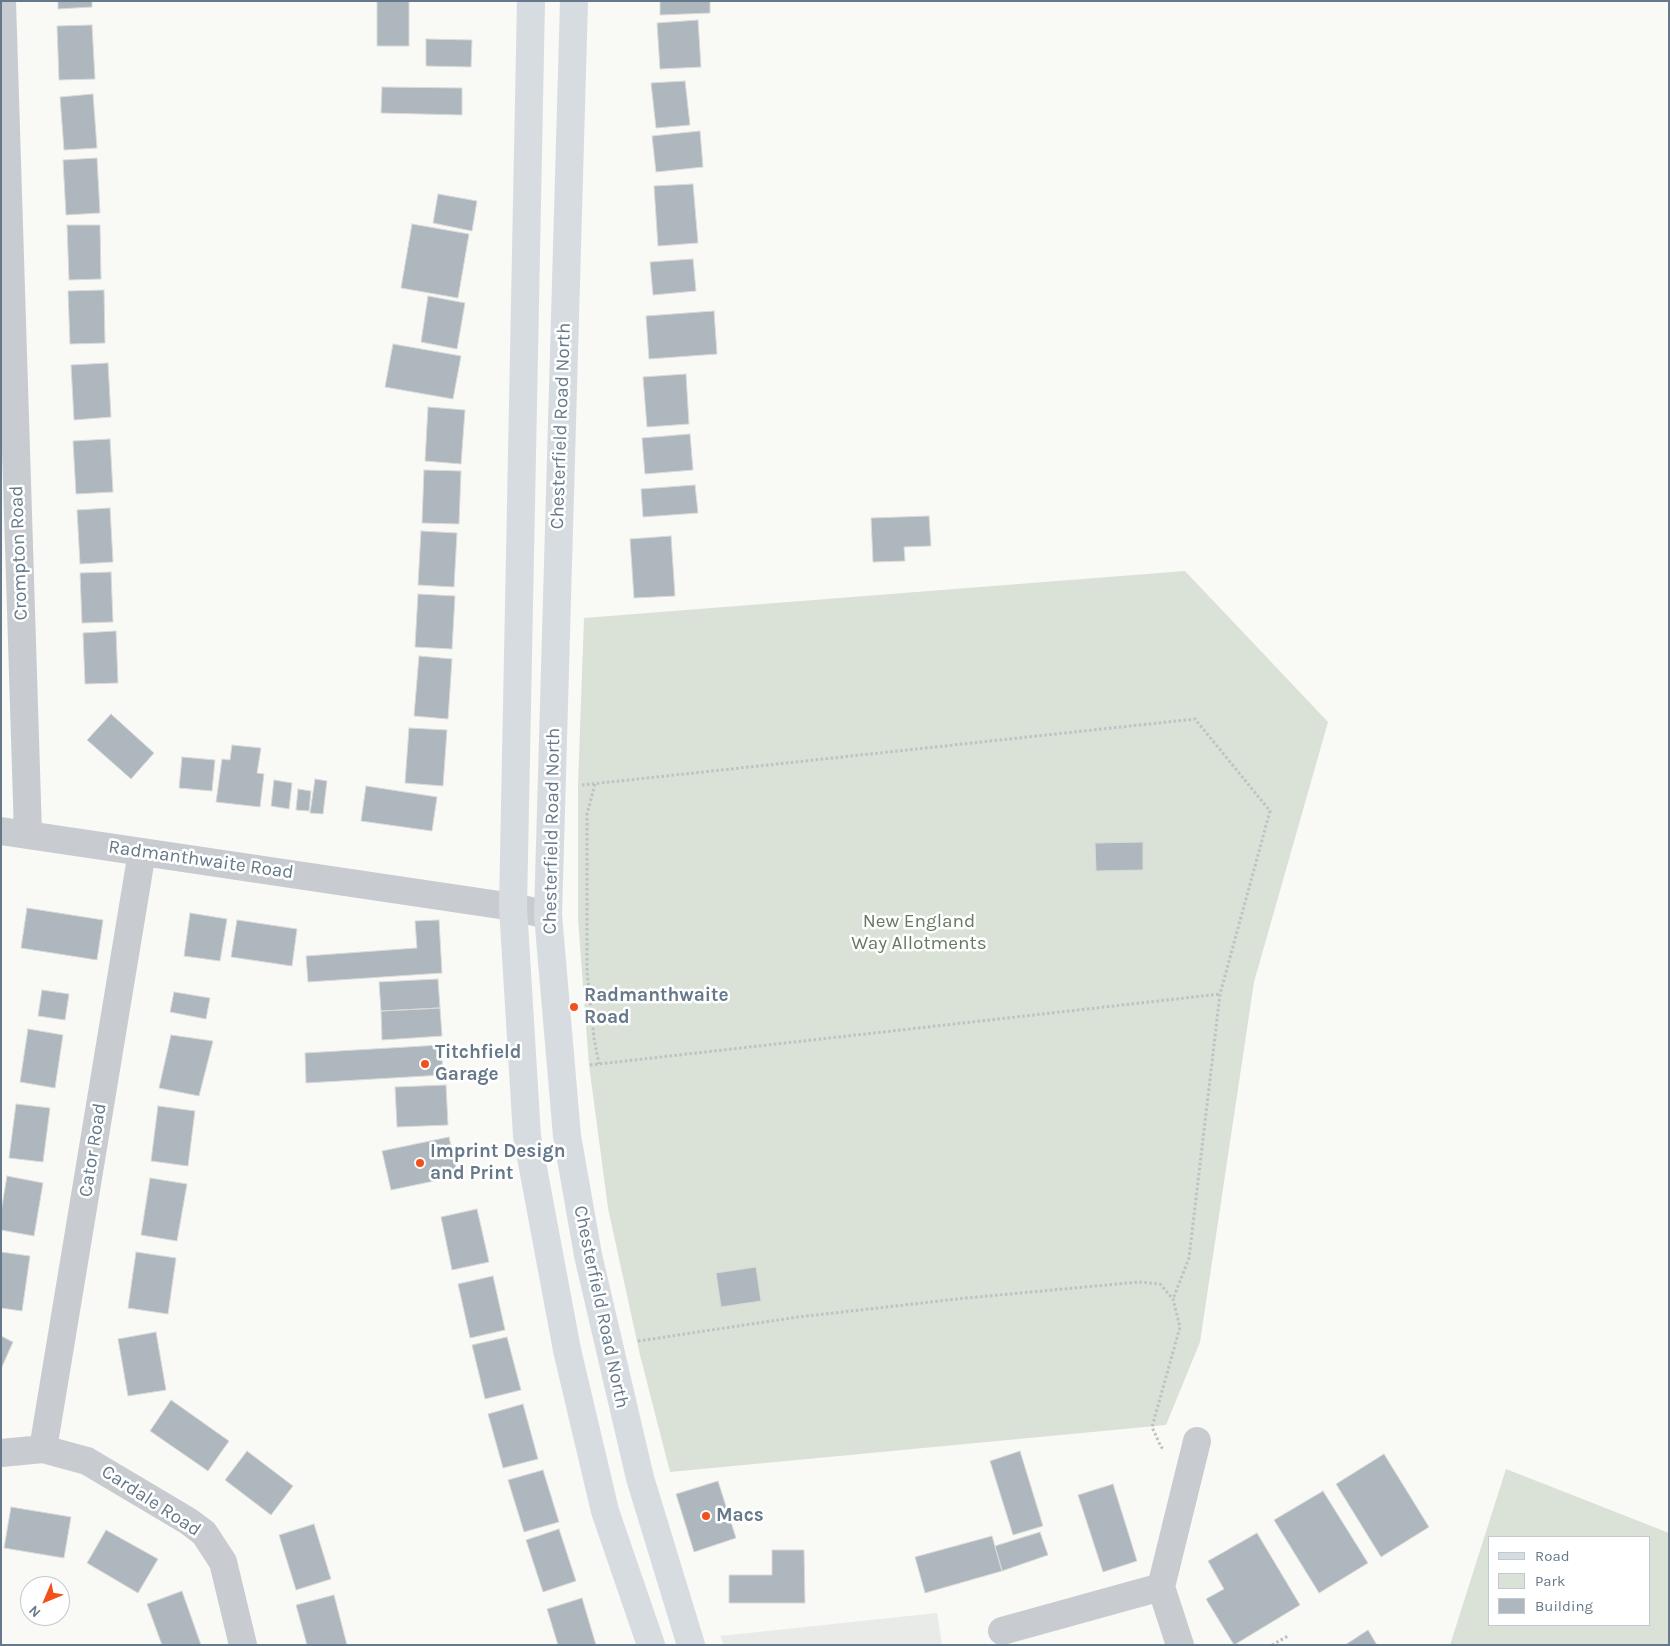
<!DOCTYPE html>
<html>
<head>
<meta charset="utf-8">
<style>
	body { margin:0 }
	#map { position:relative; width:1670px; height:1646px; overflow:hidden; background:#f9f9f6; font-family:Karla,sans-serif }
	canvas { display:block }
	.frame { position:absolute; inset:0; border:2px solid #65798a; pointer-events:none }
	.legend { position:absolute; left:1488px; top:1536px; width:162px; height:90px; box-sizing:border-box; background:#fff; border:1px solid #c1c9d0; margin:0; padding:6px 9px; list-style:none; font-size:15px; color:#65798a }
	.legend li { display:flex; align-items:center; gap:10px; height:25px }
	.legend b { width:25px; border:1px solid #c1c9d0 }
	.north { position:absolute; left:20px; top:1576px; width:50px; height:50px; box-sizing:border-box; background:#fff; border:1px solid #c1c9d0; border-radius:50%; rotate:225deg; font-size:14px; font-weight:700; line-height:20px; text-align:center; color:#65798a }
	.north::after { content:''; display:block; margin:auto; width:18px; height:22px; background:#f3501c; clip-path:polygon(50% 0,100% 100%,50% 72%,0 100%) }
</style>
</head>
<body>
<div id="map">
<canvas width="1670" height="1646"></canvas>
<div class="frame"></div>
<ul class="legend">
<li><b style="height:6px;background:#d6dce0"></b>Road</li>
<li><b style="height:14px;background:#dae1d6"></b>Park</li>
<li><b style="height:14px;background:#aeb7be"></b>Building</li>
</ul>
<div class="north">N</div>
</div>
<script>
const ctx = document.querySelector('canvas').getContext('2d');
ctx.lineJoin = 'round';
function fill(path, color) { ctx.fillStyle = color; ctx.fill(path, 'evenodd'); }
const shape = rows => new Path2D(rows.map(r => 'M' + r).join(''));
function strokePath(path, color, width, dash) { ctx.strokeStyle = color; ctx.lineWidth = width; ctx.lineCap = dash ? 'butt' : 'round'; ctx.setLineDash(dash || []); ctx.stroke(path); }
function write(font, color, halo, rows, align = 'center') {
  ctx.font = font + ' Karla,sans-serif'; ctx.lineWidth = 5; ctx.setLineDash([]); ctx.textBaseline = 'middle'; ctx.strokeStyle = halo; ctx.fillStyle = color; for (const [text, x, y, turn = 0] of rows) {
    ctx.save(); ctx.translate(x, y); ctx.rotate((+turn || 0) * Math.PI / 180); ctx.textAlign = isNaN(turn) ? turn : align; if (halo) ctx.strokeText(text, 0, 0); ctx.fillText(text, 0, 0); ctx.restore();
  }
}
const built = shape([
	[937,1613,942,1645,724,1645,720,1636]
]);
const green = shape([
	[1185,571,1328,722,1254,982,1200,1342,1166,1425,670,1472,640,1355,608,1208,589,1065,578,919,578,786,584,618],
	[1506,1469,1669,1533,1669,1645,1450,1645],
	[1489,1537,1649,1537,1649,1625,1489,1625]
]);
const building = shape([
	[58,1,92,1,92,7,58,9,58,1],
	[377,1,409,1,409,46,377,46,377,1],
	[660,1,710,1,710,13,660,15,660,1],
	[698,20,701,67,660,69,657,23,698,20],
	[92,25,95,79,59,80,57,26,92,25],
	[426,39,472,40,471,67,426,66,426,39],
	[685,81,690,125,656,128,651,83,685,81],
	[382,87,462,88,462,115,381,113,382,87],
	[93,94,97,148,64,150,60,97,93,94],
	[700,131,703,167,656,172,652,136,700,131],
	[97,158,100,213,66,215,63,160,97,158],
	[693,184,698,243,658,246,654,186,693,184],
	[438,194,477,201,472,231,433,223,438,194],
	[412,224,469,234,458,298,401,288,412,224],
	[67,225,100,225,101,279,69,280,67,225],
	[693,259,696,291,653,295,650,262,693,259],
	[104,290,105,343,70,344,68,291,104,290],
	[428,296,465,303,457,349,421,342,428,296],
	[714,311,717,354,649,359,646,316,714,311],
	[393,344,461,356,453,399,385,387,393,344],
	[108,363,111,417,74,420,71,365,108,363],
	[686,374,689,424,647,427,643,377,686,374],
	[428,407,465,410,461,464,425,461,428,407],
	[690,434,693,470,645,474,642,438,690,434],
	[110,439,113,492,76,494,73,441,110,439],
	[424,470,461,471,459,524,422,523,424,470],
	[695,485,698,513,643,517,641,489,695,485],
	[110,508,113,562,80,564,77,510,110,508],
	[929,516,931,546,904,547,905,561,873,562,871,518,929,516],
	[421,531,457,533,454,587,418,585,421,531],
	[671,536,675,596,634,598,630,539,671,536],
	[111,572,113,622,82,623,80,573,111,572],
	[418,594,455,596,452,649,415,647,418,594],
	[116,631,118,683,85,684,83,633,116,631],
	[419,656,452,659,448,719,414,716,419,656],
	[111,714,154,753,131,779,87,740,111,714],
	[409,728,447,730,443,786,405,783,409,728],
	[232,745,261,748,257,773,264,774,260,807,216,802,222,759,230,760,232,745],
	[182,757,215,760,212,791,179,788,182,757],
	[315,779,327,781,323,814,310,813,315,779],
	[274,780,292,783,289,809,271,806,274,780],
	[366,786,437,797,432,831,361,821,366,786],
	[298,789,311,791,309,811,296,810,298,789],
	[1143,842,1143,870,1096,871,1095,843,1143,842],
	[27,908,103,920,97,960,21,948,27,908],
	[190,913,227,919,220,961,184,956,190,913],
	[237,920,297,929,292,966,231,957,237,920],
	[439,920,442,973,308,982,306,956,417,948,415,921,439,920],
	[438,979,440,1008,381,1011,379,982,438,979],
	[42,990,69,994,65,1020,38,1016,42,990],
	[174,992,210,998,206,1019,170,1012,174,992],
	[440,1008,442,1036,382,1040,381,1011,440,1008],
	[28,1029,63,1035,55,1088,20,1082,28,1029],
	[171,1035,213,1041,199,1096,159,1088,171,1035],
	[441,1045,443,1075,306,1083,305,1053,441,1045],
	[446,1085,448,1125,397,1127,395,1087,446,1085],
	[16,1104,50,1108,43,1162,9,1158,16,1104],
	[158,1106,195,1111,188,1166,151,1161,158,1106],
	[449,1137,458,1176,391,1190,382,1151,449,1137],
	[7,1176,43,1183,34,1236,1,1230,1,1212,7,1176],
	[150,1178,187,1184,177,1241,141,1235,150,1178],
	[477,1209,489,1262,452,1270,441,1217,477,1209],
	[1,1252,30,1256,22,1311,1,1308,1,1252],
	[136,1252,176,1258,168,1314,128,1308,136,1252],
	[756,1267,761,1301,721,1307,716,1273,756,1267],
	[493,1276,505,1330,470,1338,458,1284,493,1276],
	[156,1332,166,1390,128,1396,118,1339,156,1332],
	[1,1336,13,1342,1,1369,1,1336],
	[507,1337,521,1390,485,1399,472,1345,507,1337],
	[171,1400,229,1441,208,1471,150,1431,171,1400],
	[523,1404,538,1459,503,1468,488,1414,523,1404],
	[247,1451,293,1486,271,1515,225,1480,247,1451],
	[1020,1451,1043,1526,1013,1535,990,1461,1020,1451],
	[1384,1454,1429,1527,1381,1557,1336,1484,1384,1454],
	[543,1470,559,1522,524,1532,508,1480,543,1470],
	[718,1481,736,1538,694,1552,676,1494,718,1481],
	[1113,1484,1137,1561,1103,1572,1078,1495,1113,1484],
	[1323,1491,1368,1563,1319,1593,1274,1520,1323,1491],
	[11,1507,71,1517,64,1558,4,1548,11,1507],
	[314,1524,331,1579,296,1590,279,1535,314,1524],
	[559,1529,576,1581,543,1592,526,1540,559,1529],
	[106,1530,158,1559,138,1593,87,1563,106,1530],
	[1040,1532,1048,1555,1002,1571,995,1546,1040,1532],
	[1257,1533,1300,1605,1234,1645,1206,1599,1224,1589,1208,1561,1257,1533],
	[992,1536,1002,1571,925,1593,915,1557,992,1536],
	[772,1550,804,1550,805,1603,729,1603,729,1575,772,1575,772,1550],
	[182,1591,201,1645,162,1645,147,1604,182,1591],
	[334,1595,347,1645,307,1645,296,1605,334,1595],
	[582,1598,596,1645,558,1645,547,1609,582,1598],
	[1368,1630,1377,1645,1345,1645,1368,1630]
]);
const path = shape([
	[595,784,587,814,587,971,594,1038,599,1064],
	[582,785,1195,719,1270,811,1220,994,1189,1258,1173,1299],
	[590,1065,1220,994],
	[638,1341,798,1317,966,1298,1139,1282,1160,1284,1173,1299,1180,1327,1152,1427,1161,1447,1164,1449],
	[1272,1645,1288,1636]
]);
const minor = shape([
	[2,1,28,834],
	[1,831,513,907,548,915],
	[43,1449,142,852],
	[1,1453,43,1449,87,1461,188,1521,204,1533,223,1562,243,1645],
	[1002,1631,1161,1587],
	[1180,1645,1161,1587,1197,1441]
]);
const primary = shape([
	[531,1,513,907,527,1136,567,1350,605,1511,651,1645],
	[574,1,548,915,567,1136,588,1255,640,1478,691,1645]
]);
const markers = [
	[574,1007,5,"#f3501c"],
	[425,1064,5,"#f3501c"],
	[420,1163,5,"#f3501c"],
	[706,1516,5,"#f3501c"]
];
const streetNames = [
	["Chesterfield Road North",561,426,-88],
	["Crompton Road",19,553,-92],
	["Chesterfield Road North",552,831,-89],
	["Radmanthwaite Road",201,860,8],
	["Cator Road",93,1150,-81],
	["Chesterfield Road North",601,1307,78],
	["Cardale Road",151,1501,33]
];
const parkNames = [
	["New England",919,922],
	["Way Allotments",919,944]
];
const poiNames = [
	["Radmanthwaite",584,996],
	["Road",584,1018],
	["Titchfield",435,1053],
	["Garage",435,1075],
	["Imprint Design",430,1152],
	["and Print",430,1174],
	["Macs",716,1516]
];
fill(built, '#e9ebe9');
fill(green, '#dae1d6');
fill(building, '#aeb7be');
strokePath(building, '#dadad8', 1);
strokePath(path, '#bfc2c4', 3, [2.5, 2.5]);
strokePath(minor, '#c8ccd0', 28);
strokePath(primary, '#d6dce0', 28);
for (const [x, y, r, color] of markers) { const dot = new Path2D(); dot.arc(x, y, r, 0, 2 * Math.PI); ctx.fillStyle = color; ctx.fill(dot); strokePath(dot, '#fff', 2); }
write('19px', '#65798a', '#fff', streetNames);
write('19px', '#667a60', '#fff', parkNames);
write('bold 19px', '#65798a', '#fff', poiNames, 'left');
</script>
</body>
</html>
